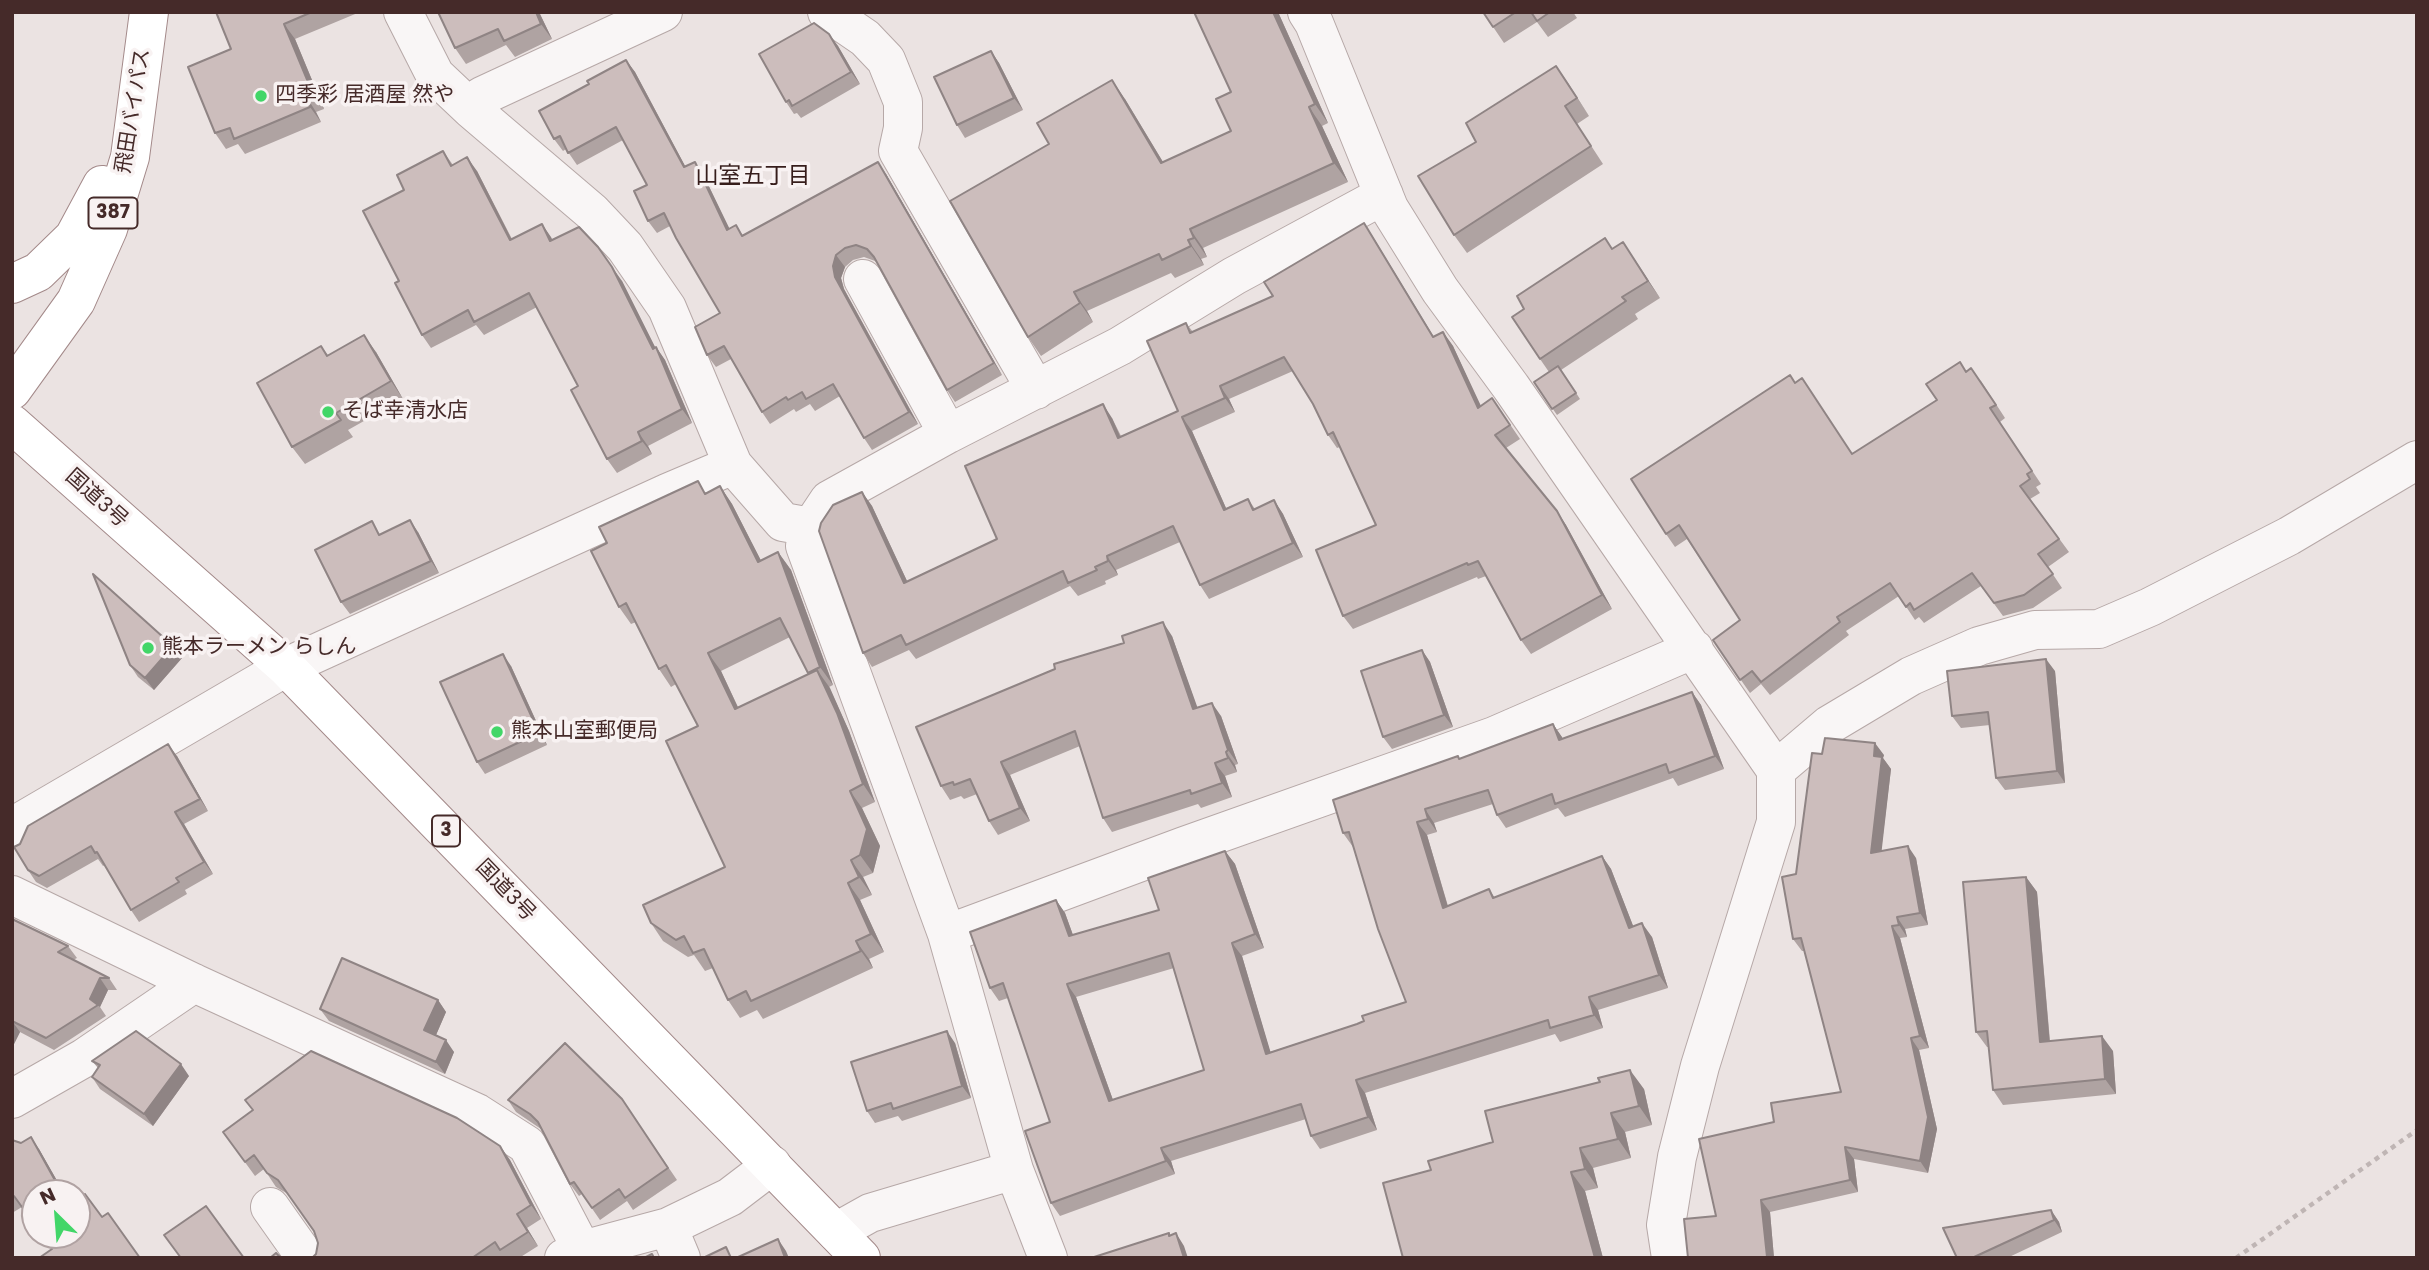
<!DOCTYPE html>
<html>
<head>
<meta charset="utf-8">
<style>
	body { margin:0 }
	#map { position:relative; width:2429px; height:1270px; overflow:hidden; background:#ebe3e2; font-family:Poppins,sans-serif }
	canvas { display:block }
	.frame { position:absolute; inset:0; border:14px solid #452a29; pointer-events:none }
	.north { position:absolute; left:21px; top:1179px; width:70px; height:70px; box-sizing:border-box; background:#f8f2f2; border:2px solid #b0a2a2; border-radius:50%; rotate:335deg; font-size:19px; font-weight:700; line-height:28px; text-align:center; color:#452a29 }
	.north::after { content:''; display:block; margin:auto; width:24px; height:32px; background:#42d668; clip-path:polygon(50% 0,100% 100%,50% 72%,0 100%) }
</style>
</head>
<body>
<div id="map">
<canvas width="2429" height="1270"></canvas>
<div class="frame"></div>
<div class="north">N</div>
</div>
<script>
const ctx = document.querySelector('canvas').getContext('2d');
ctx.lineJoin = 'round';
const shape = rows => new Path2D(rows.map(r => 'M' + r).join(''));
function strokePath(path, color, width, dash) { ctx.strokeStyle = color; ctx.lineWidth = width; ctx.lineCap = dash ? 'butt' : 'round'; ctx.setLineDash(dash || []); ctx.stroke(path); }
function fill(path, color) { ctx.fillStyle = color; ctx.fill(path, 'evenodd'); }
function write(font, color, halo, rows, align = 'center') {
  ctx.font = font + ' Poppins,"Noto Sans JP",sans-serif'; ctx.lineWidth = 7; ctx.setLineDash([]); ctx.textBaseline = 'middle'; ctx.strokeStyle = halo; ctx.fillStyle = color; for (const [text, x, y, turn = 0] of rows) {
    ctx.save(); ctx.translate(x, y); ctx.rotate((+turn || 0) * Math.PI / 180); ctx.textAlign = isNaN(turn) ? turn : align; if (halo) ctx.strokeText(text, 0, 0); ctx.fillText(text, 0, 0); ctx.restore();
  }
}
const path = shape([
	[2236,1258,2417,1130]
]);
const minor = shape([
	[403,12,435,75,471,109,592,212,625,247,667,308,733,465,783,522,811,527],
	[827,12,865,38,886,60,903,102,903,128,898,151,1036,390],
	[1307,12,1314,23,1389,208,1440,290,1511,387,1776,770,1776,822,1700,1066,1677,1157,1666,1225,1671,1258],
	[471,109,482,96,663,12],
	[863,279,948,434],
	[1776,770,1829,725,1911,676,1979,646,2035,630,2099,629,2150,607,2289,536,2417,460],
	[12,827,286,667,667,493,733,465],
	[12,895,194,983,477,1113,527,1145,582,1250],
	[947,934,1184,846,1494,736,1694,649],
	[12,1099,84,1058,194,983],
	[270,1207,306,1258],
	[668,1227,681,1258],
	[836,1232,870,1213,1014,1170],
	[564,1258,582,1250,668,1227,730,1197,772,1165],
	[1048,1258,1014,1170,947,934,805,546,811,527,829,500,948,434,1120,346,1234,276,1384,195]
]);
const trunk = shape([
	[12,284,38,272,74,237,102,185],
	[12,390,76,301,108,229,130,157,149,12],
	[12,424,286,667,861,1258]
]);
const wall = shape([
	[216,12,360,12,295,39,324,109,316,112,321,122,245,154,238,144,226,149,215,133,231,49],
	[438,12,539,12,552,39,515,57,506,45,466,64,455,48],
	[1278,12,1328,123,1322,126,1348,182,1203,248,1207,257,1201,259,1204,265,1175,278,1171,273,1087,311,1093,322,1041,356,1028,337,1125,99,1163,162,1231,131,1231,92],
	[1483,12,1573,12,1577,18,1548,37,1537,22,1504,43],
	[829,34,838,46,860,84,801,118,797,113,794,114,786,102],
	[991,51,999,63,1023,110,965,138,957,125],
	[626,60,635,72,685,166,695,162,703,174,729,229,736,225,743,236,886,174,1002,375,955,402,947,390,878,264,875,261,864,257,853,260,845,267,841,278,844,289,918,424,872,450,864,438,840,396,815,411,810,404,796,412,794,409,770,424,762,412,731,359,716,367,707,355,720,313,670,226,657,233,648,221,647,185,623,140,577,165,566,149,563,151,554,139,589,84],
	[1556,66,1589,116,1577,124,1603,164,1467,253,1454,235,1476,142],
	[443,151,453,165,477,171,512,239,542,224,552,240,622,281,655,347,656,347,665,360,692,423,648,446,652,454,617,473,607,459,578,386,537,307,484,335,476,325,431,348,422,335,399,281,404,190],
	[1364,223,1373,237,1434,337,1443,332,1453,346,1480,406,1492,398,1520,439,1506,448,1566,525,1612,609,1531,654,1521,640,1486,576,1478,579,1477,577,1353,629,1343,616,1376,525,1340,447,1337,448,1328,435,1313,404,1293,371,1229,399,1235,412,1192,431,1226,508,1248,499,1255,509,1274,500,1283,514,1303,557,1209,599,1200,585,1180,542,1116,570,1118,575,1105,581,1106,584,1078,596,1070,586,916,659,909,650,872,667,863,653,862,492,872,506,907,581,997,539,1112,418,1121,436,1178,411,1186,323,1193,332,1273,296],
	[1612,248,1635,260,1660,298,1635,314,1638,319,1561,370,1580,399,1557,415,1534,382,1549,372,1540,359,1524,309],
	[321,346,328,355,376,352,403,399,348,430,353,437,305,464,292,447],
	[1967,371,1981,381,2005,418,2000,422,2041,484,2036,487,2040,493,2030,499,2069,552,2048,567,2062,588,2033,608,2003,616,1981,586,1924,623,1919,617,1915,620,1899,596,1846,631,1849,635,1770,695,1761,684,1750,693,1713,640,1740,620,1687,539,1675,547,1666,534,1795,383,1853,454,1937,400],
	[720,486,732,504,761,561,778,552,791,570,833,685,829,687,849,731,875,802,862,808,880,846,873,873,863,877,872,895,860,900,884,952,869,959,873,968,763,1019,757,1010,740,1018,728,1000,713,968,705,971,694,955,688,957,663,941,651,923,725,867,698,726,676,684,671,687,659,669,636,622,631,624,619,607,706,493],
	[790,637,809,674,738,707,721,671],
	[418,532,439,573,350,614,341,602,381,534],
	[1172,636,1197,708,1221,716,1238,764,1235,765,1237,772,1225,776,1232,797,1201,808,1198,804,1112,832,1103,818,1080,746,1010,775,1030,821,998,835,989,821,977,794,964,799,961,796,950,800,941,786],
	[173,646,182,658,154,690,138,677,130,665],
	[1422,650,1430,662,1453,727,1392,749,1383,737],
	[511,666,547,745,485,774,477,762],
	[2055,671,2065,783,2005,790,1996,778,1990,725,1961,728,1952,716],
	[1692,692,1701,705,1724,769,1678,786,1673,778,1565,817,1558,808,1506,828,1497,815,1493,804,1434,823,1437,832,1427,835,1448,906,1489,889,1495,898,1602,856,1611,869,1633,926,1652,937,1668,988,1598,1010,1603,1028,1560,1042,1555,1034,1365,1093,1377,1130,1320,1149,1311,1136,1306,1119,1171,1161,1175,1174,1060,1216,1051,1203,1050,1122,1008,998,999,1001,990,988,1056,900,1065,913,1073,935,1159,910,1225,851,1235,864,1264,948,1242,956,1270,1052,1357,1024,1406,1002,1353,847,1343,833,1460,759,1553,724,1563,739],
	[1174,968,1204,1070,1113,1100,1076,997],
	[1822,754,1884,755,1883,758,1891,769,1881,851,1916,858,1928,925,1905,929,1907,937,1900,938,1929,1048,1919,1050,1937,1129,1928,1173,1854,1159,1858,1192,1770,1212,1774,1258,1688,1258,1716,1216,1774,1122,1841,1092,1805,951,1802,951,1793,939,1796,874],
	[177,756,208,811,184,824,213,874,185,890,187,894,139,922,131,910,105,865,103,866,98,859,47,888,36,882,28,870],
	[2026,877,2037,892,2050,1041,2113,1051,2116,1094,2003,1105,1993,1090,1989,1047,1987,1047,1976,1032],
	[12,919,68,946,77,958,73,960,109,978,117,990,108,990,100,1007,106,1016,54,1050,20,1032,12,1048],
	[438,1000,446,1012,436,1035,454,1052,445,1074,329,1021,320,1009],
	[955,1043,971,1098,902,1121,898,1116,875,1123,867,1111],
	[92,1061,189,1076,153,1126,100,1089,92,1077,98,1068],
	[1644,1089,1652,1125,1625,1132,1631,1158,1593,1168,1598,1188,1585,1191,1603,1258,1403,1258,1431,1170,1493,1142],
	[622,1099,677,1180,633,1210,627,1201,600,1220,582,1194,579,1196,570,1184,541,1129,516,1112,508,1100],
	[223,1132,500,1146,510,1160,541,1219,527,1228,538,1246,519,1258,506,1258,504,1256,502,1258,312,1258,316,1254,318,1243,314,1232,288,1194,276,1187,264,1169,255,1176],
	[12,1140,39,1149,64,1193,35,1193,22,1207,12,1213],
	[2051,1210,2059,1222,2062,1232,2007,1258,1957,1258]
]);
const shadedWall = shape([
	[536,12,539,12,552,39,541,24],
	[1273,12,1278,12,1328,123,1315,104],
	[284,24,295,39,324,109,313,94],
	[829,34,838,46,860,84,851,72],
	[991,51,999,63,1023,110,1014,98],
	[626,60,635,72,692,179,684,167],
	[1556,66,1568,83,1589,116,1577,98],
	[1112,80,1125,99,1175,182,1161,163],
	[306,96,316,112,321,122,310,107],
	[1309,107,1322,126,1348,182,1334,163],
	[467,157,477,171,519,254,510,240],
	[695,162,703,174,736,242,727,230],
	[878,162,886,174,1002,375,994,363],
	[1364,223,1373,237,1442,351,1433,337],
	[542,224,551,237,560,255,550,241],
	[1190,229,1203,248,1207,257,1194,238],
	[1188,240,1201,259,1204,265,1191,246],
	[1623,242,1635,260,1660,298,1648,281],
	[598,247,622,281,662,361,656,347,665,360,692,423,682,409,653,349],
	[836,255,845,267,841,278,844,289,918,424,909,412,835,277,833,266],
	[1074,292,1087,311,1093,322,1080,303],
	[1443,332,1453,346,1488,421,1478,408],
	[364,335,376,352,403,399,391,381],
	[1220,386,1229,399,1235,412,1225,398],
	[1103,404,1112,418,1127,452,1118,438],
	[1182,417,1192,431,1233,524,1224,510],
	[638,432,648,446,652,454,642,441],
	[720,486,732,504,771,580,758,562],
	[862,492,872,506,914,596,904,583],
	[1274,500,1283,514,1303,557,1293,543],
	[1557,511,1566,525,1612,609,1602,595],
	[410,520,418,532,439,573,431,561],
	[778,552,791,570,833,685,820,667],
	[1107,556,1116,570,1118,575,1108,561],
	[1163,622,1172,636,1203,723,1193,709],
	[173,646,182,658,154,690,145,678],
	[1422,650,1430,662,1453,727,1444,715],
	[708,653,721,671,747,727,735,709],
	[503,654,511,666,547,745,539,733],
	[2046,659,2055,671,2065,783,2057,771],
	[817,670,830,688,849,731,875,802,863,784],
	[1692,692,1701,705,1724,769,1715,756],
	[1212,703,1221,716,1238,764,1228,750],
	[1553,724,1562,737,1568,753,1559,740],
	[1875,743,1884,755,1883,758,1891,769,1880,865,1871,853,1874,756],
	[168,744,177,756,208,811,200,799],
	[1226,752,1235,765,1237,772,1228,758],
	[1001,762,1010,775,1030,821,1020,808],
	[1215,763,1225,776,1232,797,1222,783],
	[850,791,862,808,880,846,873,873,860,855],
	[1425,809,1434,823,1437,832,1428,819],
	[175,812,184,824,213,874,204,862],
	[1417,822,1427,835,1452,921,1443,908],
	[1908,846,1916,858,1928,925,1920,913],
	[1225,851,1235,864,1264,948,1255,934],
	[1602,856,1611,869,1639,941,1629,928],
	[851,860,863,877,872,895,859,877],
	[2026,877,2037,892,2051,1057,2040,1042],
	[848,883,860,900,884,952,871,934],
	[1056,900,1065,913,1078,949,1069,936],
	[1897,917,1905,929,1907,937,1899,925],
	[1642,923,1652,937,1668,988,1659,975],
	[1892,926,1900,938,1929,1048,1920,1036],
	[856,941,869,959,873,968,861,951],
	[1232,943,1242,956,1275,1067,1266,1054],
	[100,978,108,990,100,1007,90,999],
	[1067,984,1076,997,1118,1114,1109,1101],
	[1589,997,1598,1010,1603,1028,1594,1015],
	[438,1000,446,1012,433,1042,424,1030],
	[12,1021,20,1032,12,1048],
	[947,1031,955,1043,971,1098,962,1086],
	[2102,1036,2113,1051,2116,1094,2105,1079],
	[1911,1038,1919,1050,1937,1129,1928,1173,1920,1161],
	[446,1040,454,1052,445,1074,436,1062],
	[181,1064,189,1076,153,1126,144,1114],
	[1630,1070,1644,1089,1652,1125,1639,1106],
	[1356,1080,1365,1093,1377,1130,1368,1117],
	[1611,1113,1625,1132,1631,1158,1618,1139],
	[31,1137,39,1149,64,1193,62,1193],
	[500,1146,510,1160,541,1219,531,1205],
	[1845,1147,1854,1159,1858,1192,1850,1180],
	[1161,1148,1171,1161,1175,1174,1166,1161],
	[1580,1148,1593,1168,1598,1188,1585,1169],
	[1571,1172,1585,1191,1603,1258,1595,1258],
	[1761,1200,1770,1212,1774,1258,1767,1258],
	[2051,1210,2059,1222,2062,1232,2054,1220],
	[517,1214,527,1228,538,1246,528,1232],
	[1176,1233,1184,1246,1188,1258,1184,1258],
	[778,1239,786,1251,789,1258,785,1258]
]);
const building = shape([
	[216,12,312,12,284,24,313,94,306,96,310,107,234,139,230,128,215,133,188,67,231,49,216,12],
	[438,12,536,12,541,24,504,41,498,29,455,48,438,12],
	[1194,12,1273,12,1315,104,1309,107,1334,163,1190,229,1194,238,1188,240,1191,246,1162,260,1159,254,1074,292,1080,303,1028,337,950,201,1049,144,1037,123,1112,80,1161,163,1231,131,1216,99,1231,92,1194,12],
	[1483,12,1516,12,1493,27,1483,12],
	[1531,12,1550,12,1537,21,1531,12],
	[814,23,829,34,851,72,792,106,789,100,786,102,759,54,814,23],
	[991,51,1014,98,957,125,934,77,991,51],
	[626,60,684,167,695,162,727,230,736,225,742,236,878,162,994,363,947,390,874,257,867,249,856,245,845,248,836,255,833,266,835,277,909,412,864,438,833,384,806,399,802,392,788,400,786,397,762,412,724,346,707,355,695,327,720,313,676,238,664,213,648,221,634,191,647,185,616,127,568,153,560,136,554,139,539,111,589,84,587,81,626,60],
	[1556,66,1577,98,1565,106,1591,146,1454,235,1418,176,1476,142,1466,123,1556,66],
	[443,151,451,166,467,157,510,240,542,224,550,241,579,227,598,247,612,267,653,349,656,347,682,409,638,432,642,441,607,459,571,390,578,386,529,293,474,322,468,310,422,335,395,283,399,281,363,211,404,190,397,175,443,151],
	[1364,223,1433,337,1443,332,1478,408,1492,398,1510,425,1495,435,1557,511,1602,595,1521,640,1478,561,1468,565,1467,563,1343,616,1316,550,1376,525,1333,432,1328,435,1313,404,1284,357,1220,386,1225,398,1182,417,1224,510,1248,499,1253,510,1274,500,1293,543,1200,585,1173,526,1107,556,1108,561,1095,567,1097,570,1068,583,1063,571,906,645,901,635,863,653,819,531,821,523,833,505,862,492,904,583,997,539,965,466,1103,404,1118,438,1178,411,1147,341,1186,323,1190,333,1273,296,1264,282,1364,223],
	[1605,238,1612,249,1623,242,1648,281,1622,297,1626,301,1540,359,1512,317,1524,309,1517,296,1605,238],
	[364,335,391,381,336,413,341,420,292,447,257,383,321,346,327,356,364,335],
	[1960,362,1966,372,1971,368,1996,405,1990,408,2032,471,2027,474,2030,479,2020,486,2059,539,2038,554,2053,574,2024,595,1994,603,1972,573,1914,610,1910,603,1906,607,1890,583,1837,617,1840,622,1761,682,1752,671,1740,680,1713,640,1740,620,1679,525,1666,534,1631,479,1790,375,1795,383,1802,378,1852,454,1937,400,1926,384,1960,362],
	[1558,366,1576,393,1552,409,1534,382,1558,366],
	[698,481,705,494,720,486,758,562,778,552,820,667,808,673,780,618,708,653,735,709,817,670,837,713,863,784,850,791,867,829,860,855,851,860,859,877,848,883,871,934,856,941,861,951,751,1001,746,991,728,1000,704,949,693,953,684,936,676,940,651,923,643,905,725,867,666,741,698,726,666,665,659,669,626,603,619,607,591,551,607,543,599,527,698,481],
	[410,520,431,561,341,602,315,550,372,521,379,535,410,520],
	[93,574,173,646,145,678,130,665,93,574],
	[1163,622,1193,709,1212,703,1228,750,1226,752,1228,758,1215,763,1222,783,1191,794,1190,790,1103,818,1075,731,1001,762,1020,808,989,821,970,779,954,785,953,782,941,786,916,727,1055,669,1054,664,1124,643,1122,636,1163,622],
	[1422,650,1444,715,1383,737,1361,671,1422,650],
	[503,654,539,733,477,762,440,682,503,654],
	[2046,659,2057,771,1996,778,1988,712,1952,716,1947,671,2046,659],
	[1692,692,1715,756,1669,773,1666,764,1555,804,1552,794,1497,815,1488,790,1425,809,1428,819,1417,822,1443,908,1489,889,1493,898,1602,856,1629,928,1642,923,1659,975,1589,997,1594,1015,1550,1028,1548,1020,1356,1080,1368,1117,1311,1136,1301,1104,1161,1148,1166,1161,1051,1203,1025,1131,1050,1122,1003,983,990,988,970,932,1056,900,1069,936,1159,910,1148,878,1225,851,1255,934,1232,943,1266,1054,1357,1024,1364,1021,1362,1016,1406,1002,1378,929,1349,832,1343,833,1333,800,1458,756,1459,759,1553,724,1559,740,1692,692],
	[1169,953,1204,1070,1109,1101,1067,984,1169,953],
	[1825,738,1875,743,1874,756,1882,757,1871,853,1908,846,1920,913,1897,917,1899,925,1892,926,1920,1036,1911,1038,1928,1117,1920,1161,1845,1147,1850,1180,1761,1200,1767,1257,1688,1258,1684,1219,1716,1216,1699,1139,1774,1122,1771,1103,1841,1092,1801,938,1793,939,1782,877,1796,874,1812,753,1822,754,1825,738],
	[168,744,200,799,175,812,204,862,176,878,179,882,131,910,97,852,95,853,91,846,39,876,28,870,14,847,20,844,28,826,168,744],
	[2026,877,2040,1042,2102,1036,2105,1079,1993,1090,1987,1031,1976,1032,1963,882,2026,877],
	[12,919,68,946,58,952,109,978,100,978,90,999,98,1005,46,1038,12,1021,12,919],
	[342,958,438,1000,424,1030,446,1040,436,1062,320,1009,342,958],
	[136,1031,181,1064,144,1114,92,1077,100,1065,92,1061,136,1031],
	[947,1031,962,1086,893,1109,891,1103,867,1111,851,1062,947,1031],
	[565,1043,622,1099,668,1168,625,1198,619,1189,592,1208,574,1182,570,1184,538,1122,530,1114,508,1100,565,1043],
	[311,1051,457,1118,500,1146,531,1205,517,1214,528,1232,500,1250,495,1242,472,1258,312,1258,316,1254,318,1243,314,1231,278,1180,267,1173,254,1155,245,1162,223,1132,253,1110,245,1100,311,1051],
	[1630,1070,1639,1106,1611,1113,1618,1139,1580,1148,1585,1169,1571,1172,1595,1258,1403,1258,1383,1183,1431,1170,1428,1161,1493,1142,1485,1111,1600,1082,1598,1078,1630,1070],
	[31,1137,62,1193,35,1193,35,1225,14,1196,12,1197,12,1140,21,1143,31,1137],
	[85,1194,102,1217,108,1213,140,1258,39,1258,52,1249,42,1235,77,1235,77,1199,85,1194],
	[206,1206,244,1258,181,1258,164,1235,206,1206],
	[2051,1210,2054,1220,1972,1258,1957,1258,1943,1228,2051,1210],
	[1169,1233,1169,1236,1176,1233,1184,1258,1091,1258,1169,1233],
	[778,1239,785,1258,736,1258,778,1239],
	[726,1247,731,1258,703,1258,726,1247],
	[276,1253,281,1258,270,1258,276,1253],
	[652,1254,654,1258,644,1258,652,1254]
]);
const markers = [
	[261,96,7,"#42d668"],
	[328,412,7,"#42d668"],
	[148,648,7,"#42d668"],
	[497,732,7,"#42d668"]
];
const shields = [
	[113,213,49],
	[446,831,28]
];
const shieldNames = [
	["387",113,213],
	["3",446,831]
];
const poiNames = [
	["四季彩 居酒屋 然や",275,96],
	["そば幸清水店",342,412],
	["熊本ラーメン らしん",162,648],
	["熊本山室郵便局",511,732]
];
const streetNames = [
	["飛田バイパス",134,111,-81],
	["国道3号",96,499,42],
	["国道3号",505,891,46]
];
const neighbourhoodNames = [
	["山室五丁目",753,177]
];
strokePath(minor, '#b6a8a7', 40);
strokePath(trunk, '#a38989', 40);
strokePath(path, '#bfb5b4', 4.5, [5, 5]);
strokePath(minor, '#f9f6f6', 38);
strokePath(trunk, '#fff', 38);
fill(wall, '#afa3a2');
fill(shadedWall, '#8f8484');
fill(building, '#ccbdbc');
strokePath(building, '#8f8484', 2);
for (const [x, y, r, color] of markers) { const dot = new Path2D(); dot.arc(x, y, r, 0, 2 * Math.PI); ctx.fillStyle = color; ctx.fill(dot); strokePath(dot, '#f8f2f2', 2.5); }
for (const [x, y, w] of shields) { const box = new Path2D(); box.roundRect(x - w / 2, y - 15.5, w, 31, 5); ctx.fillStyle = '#f8f2f2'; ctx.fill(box); strokePath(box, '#452a29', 2); }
write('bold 19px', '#452a29', null, shieldNames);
write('21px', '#452a29', '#f8f2f2', poiNames, 'left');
write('21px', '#452a29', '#f8f2f2', streetNames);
write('23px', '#361d1b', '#f8f2f2', neighbourhoodNames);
</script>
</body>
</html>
